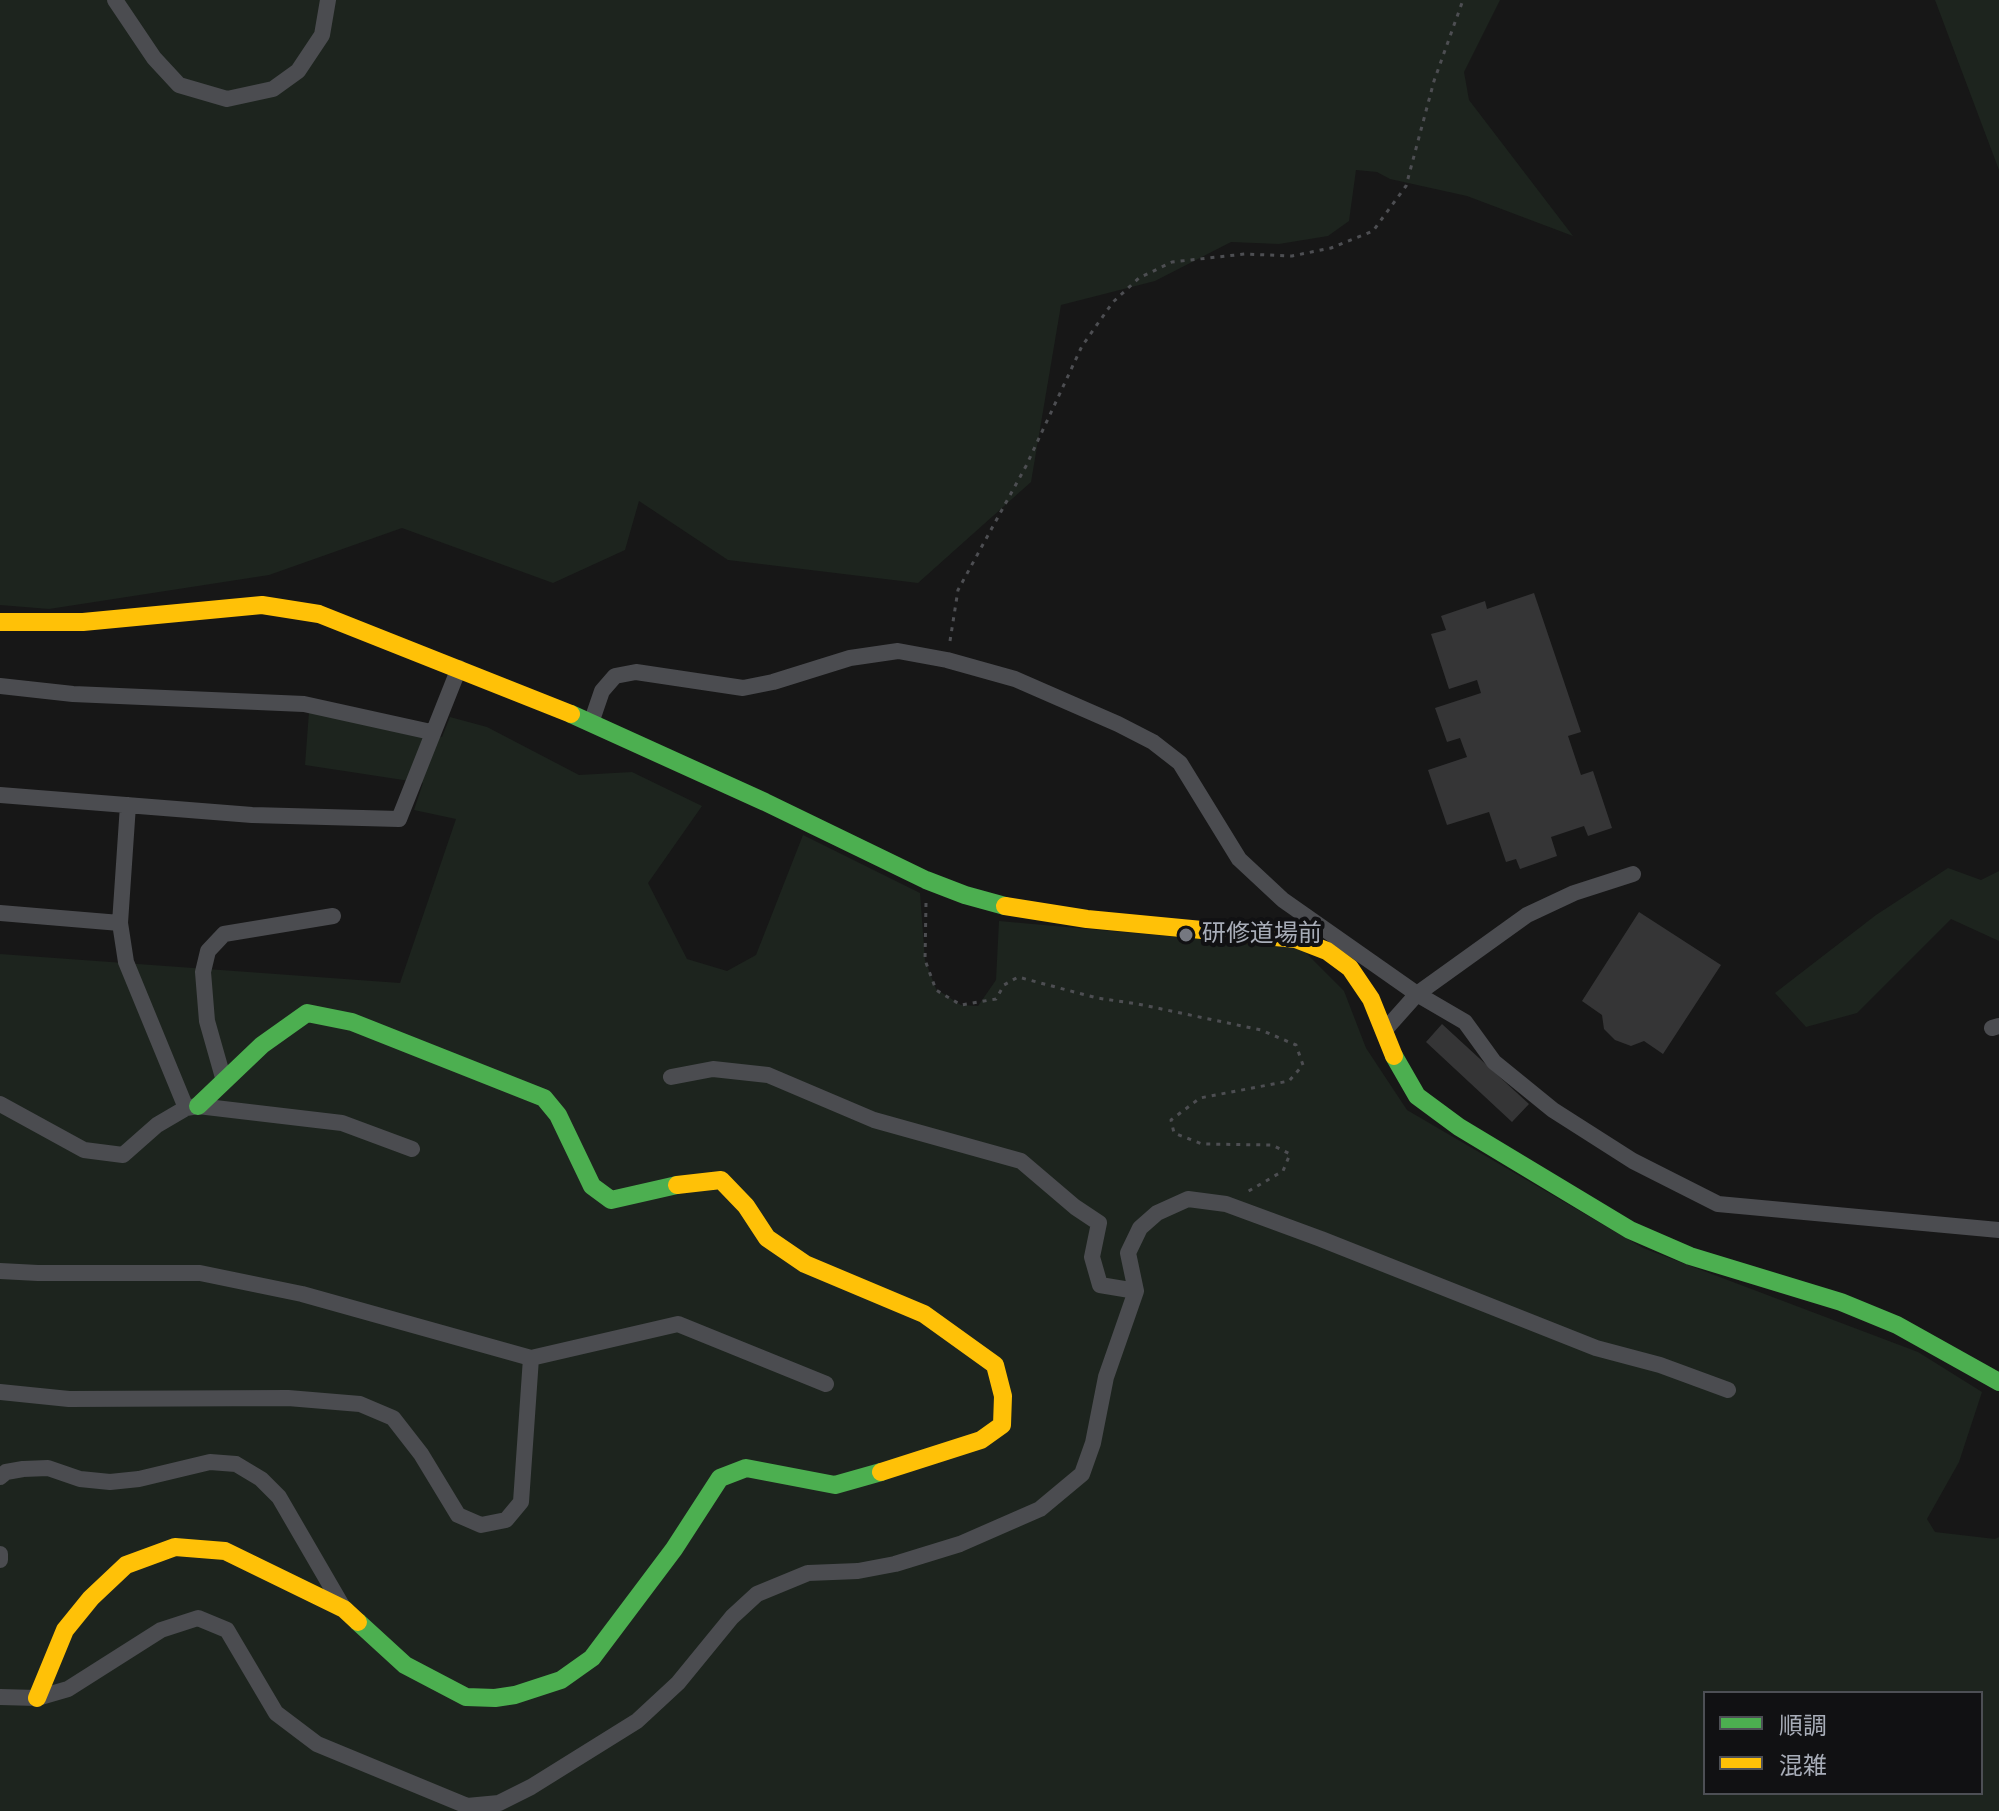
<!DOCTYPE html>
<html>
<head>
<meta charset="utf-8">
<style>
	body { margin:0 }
	#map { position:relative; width:1999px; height:1811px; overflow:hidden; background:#171717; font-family:"Archivo Narrow","Noto Sans JP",sans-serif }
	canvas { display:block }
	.legend { position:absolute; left:1703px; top:1691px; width:280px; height:104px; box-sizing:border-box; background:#111113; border:2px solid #4d4f55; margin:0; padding:10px 14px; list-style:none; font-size:24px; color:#a8adb8 }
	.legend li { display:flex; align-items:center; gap:16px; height:40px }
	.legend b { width:40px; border:2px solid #4d4f55 }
</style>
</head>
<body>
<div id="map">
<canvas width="1999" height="1811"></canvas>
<ul class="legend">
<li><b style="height:10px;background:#4caf50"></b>順調</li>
<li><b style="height:10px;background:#ffc107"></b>混雑</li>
</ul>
</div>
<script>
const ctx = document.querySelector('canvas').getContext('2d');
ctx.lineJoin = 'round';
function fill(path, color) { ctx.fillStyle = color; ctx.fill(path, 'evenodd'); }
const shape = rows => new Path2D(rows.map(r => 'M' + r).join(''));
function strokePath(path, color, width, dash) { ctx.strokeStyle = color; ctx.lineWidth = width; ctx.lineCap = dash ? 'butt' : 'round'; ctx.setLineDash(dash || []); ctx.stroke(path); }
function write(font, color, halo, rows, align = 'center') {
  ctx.font = font + ' "Archivo Narrow","Noto Sans JP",sans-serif'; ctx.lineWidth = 8; ctx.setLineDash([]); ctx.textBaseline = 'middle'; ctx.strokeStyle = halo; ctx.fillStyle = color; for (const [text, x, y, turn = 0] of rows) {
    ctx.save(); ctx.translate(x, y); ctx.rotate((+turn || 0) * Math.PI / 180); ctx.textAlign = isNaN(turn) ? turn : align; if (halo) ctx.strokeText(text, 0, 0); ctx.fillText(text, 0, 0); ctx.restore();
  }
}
const green = shape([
	[0,0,1500,0,1464,72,1469,100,1573,236,1467,196,1390,179,1377,172,1356,170,1349,221,1328,236,1279,244,1231,242,1155,281,1061,305,1031,482,918,583,728,560,639,501,625,550,553,583,402,528,269,575,49,609,0,605],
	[1935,0,1999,0,1999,170],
	[309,712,442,737,450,717,487,727,579,775,632,772,702,806,648,883,687,959,727,971,756,955,803,835,920,893,925,960,936,989,961,1005,978,1006,996,980,999,921,1301,948,1344,991,1366,1048,1407,1110,1643,1248,1918,1352,1982,1392,1959,1462,1927,1519,1935,1532,1995,1539,1999,1537,1999,1811,0,1811,0,954,400,983,456,819,414,810,423,783,305,765],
	[1705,1693,1981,1693,1981,1793,1705,1793],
	[1948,868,1981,880,1999,871,1999,941,1951,919,1857,1013,1806,1027,1775,993,1876,915]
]);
const building = shape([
	[1534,593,1581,732,1568,736,1581,775,1593,771,1612,828,1588,836,1584,826,1551,837,1557,856,1520,869,1516,859,1506,862,1489,812,1447,825,1428,770,1467,757,1460,738,1447,742,1435,708,1481,693,1477,680,1449,689,1431,634,1446,630,1441,616,1485,601,1487,609],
	[1639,912,1721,965,1663,1054,1644,1041,1631,1046,1615,1040,1604,1029,1602,1015,1582,1001],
	[1442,1024,1529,1104,1512,1122,1426,1042]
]);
const path = shape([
	[950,641,958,590,1026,466,1082,346,1113,302,1139,278,1172,262,1245,254,1292,256,1331,248,1373,231,1406,186,1434,81,1463,0],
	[926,903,925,960,936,990,961,1005,996,999,1004,985,1018,977,1097,998,1138,1004,1261,1030,1296,1045,1303,1065,1289,1081,1200,1098,1171,1120,1174,1133,1202,1144,1272,1145,1290,1154,1283,1171,1247,1192]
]);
const street = shape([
	[115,0,154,58,179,85,227,99,273,89,298,71,322,35,328,0],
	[0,686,73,694,304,704,431,732],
	[591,723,602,691,615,676,636,672,743,688,773,682,850,658,898,651,947,660,1015,679,1118,724,1153,742,1180,763,1239,859,1283,900,1417,994,1465,1022,1494,1062,1553,1110,1633,1161,1718,1204,1999,1230],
	[0,795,252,815,399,819,459,668],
	[128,805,120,923,126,962,186,1108],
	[0,913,120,923],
	[1992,1028,1999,1026],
	[1384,1031,1417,994,1527,915,1574,893,1633,874],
	[671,1077,713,1069,768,1075,874,1120,1021,1161,1075,1207,1099,1223,1092,1257,1100,1285,1136,1291],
	[224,1081,207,1021,203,972,208,951,224,934,333,916],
	[0,1104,84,1150,123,1155,157,1125,186,1108,198,1106,342,1123,412,1149],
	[0,1271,38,1273,200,1273,302,1294,531,1358,678,1324,826,1384],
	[0,1392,69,1399,288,1398,360,1404,393,1418,421,1454,458,1515,481,1525,506,1520,521,1502,531,1358],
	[0,1477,6,1472,23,1469,48,1468,80,1479,110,1482,139,1479,210,1462,236,1464,261,1479,279,1497,344,1609],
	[0,1554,0,1560],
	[0,1697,37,1698,68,1689,161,1630,198,1618,227,1630,276,1713,317,1744,467,1806,499,1803,531,1787,637,1721,678,1683,732,1617,757,1594,808,1573,858,1571,895,1564,960,1544,1040,1509,1082,1474,1093,1443,1106,1377,1136,1291,1128,1253,1140,1228,1157,1213,1188,1199,1226,1204,1321,1239,1596,1348,1660,1365,1728,1390]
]);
const fast = shape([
	[571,714,765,802,926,880,965,895,1005,906],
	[1394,1056,1417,1096,1459,1127,1630,1230,1690,1256,1841,1302,1897,1325,1999,1382],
	[198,1106,262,1045,307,1013,352,1022,544,1098,558,1115,592,1186,611,1200,677,1185],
	[358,1622,405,1665,466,1697,495,1698,515,1695,561,1680,592,1658,674,1549,720,1478,746,1468,835,1485,881,1472]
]);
const slow = shape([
	[0,622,83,622,262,605,319,614,571,714],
	[1005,906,1087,919,1296,939,1327,951,1350,968,1371,999,1394,1056],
	[677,1185,721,1180,746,1206,767,1238,805,1264,924,1314,995,1365,1003,1396,1002,1425,981,1440,881,1472],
	[37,1698,65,1630,91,1598,126,1565,175,1547,225,1551,344,1609,358,1622]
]);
const markers = [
	[1186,935,8,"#757880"]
];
const poiNames = [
	["研修道場前",1202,935]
];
fill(green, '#1d241e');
fill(building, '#353536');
strokePath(path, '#4d4e52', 3, [4, 6]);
strokePath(street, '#4b4c50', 16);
strokePath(fast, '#4caf50', 18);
strokePath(slow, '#ffc107', 18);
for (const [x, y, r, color] of markers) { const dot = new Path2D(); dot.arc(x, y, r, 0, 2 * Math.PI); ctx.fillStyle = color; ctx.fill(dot); strokePath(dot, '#111113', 3); }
write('24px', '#a8adb8', '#111113', poiNames, 'left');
</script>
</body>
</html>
